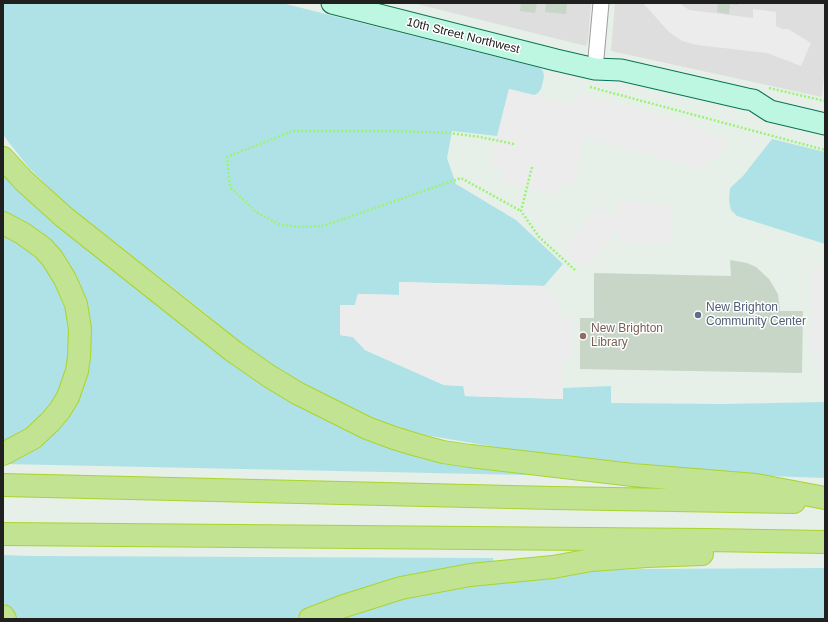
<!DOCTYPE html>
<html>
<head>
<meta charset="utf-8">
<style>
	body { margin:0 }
	#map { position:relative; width:828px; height:622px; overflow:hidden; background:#e6f0e9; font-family:Helvetica,sans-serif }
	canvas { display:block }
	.frame { position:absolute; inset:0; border:4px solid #202020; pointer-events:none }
</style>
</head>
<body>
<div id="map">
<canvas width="828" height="622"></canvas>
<div class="frame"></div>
</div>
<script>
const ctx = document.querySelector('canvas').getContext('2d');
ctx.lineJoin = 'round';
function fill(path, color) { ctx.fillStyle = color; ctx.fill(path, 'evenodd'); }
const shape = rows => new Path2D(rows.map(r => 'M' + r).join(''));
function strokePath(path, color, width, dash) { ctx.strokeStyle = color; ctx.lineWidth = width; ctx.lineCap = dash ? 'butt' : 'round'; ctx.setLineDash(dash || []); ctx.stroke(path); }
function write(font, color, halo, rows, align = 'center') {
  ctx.font = font + ' Helvetica,sans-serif'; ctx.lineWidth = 3; ctx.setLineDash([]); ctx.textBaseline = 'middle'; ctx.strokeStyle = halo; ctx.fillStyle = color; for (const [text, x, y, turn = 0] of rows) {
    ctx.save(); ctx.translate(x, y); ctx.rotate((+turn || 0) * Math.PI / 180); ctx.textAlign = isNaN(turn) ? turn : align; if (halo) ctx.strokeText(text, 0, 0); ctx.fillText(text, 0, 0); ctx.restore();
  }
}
const residential = shape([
	[413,3,591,3,588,40,586,46],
	[615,3,825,3,825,62,822,97,611,51]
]);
const grass = shape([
	[3,3,282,3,540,68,543,71,544,77,541,89,538,93,534,95,509,89,497,136,452,131,447,158,456,184,516,220,563,264,544,286,399,282,399,295,358,294,355,305,340,306,340,335,353,337,365,350,444,385,464,386,465,396,563,399,563,388,611,386,611,403,723,404,825,402,825,478,768,476,531,453,425,435,369,420,262,362,205,313,64,202,29,168,7,140,3,134],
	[772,139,825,152,825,244,737,216,731,210,729,200,730,188,743,176],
	[3,164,340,421,527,469,526,475,5,464,45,436,85,313,3,216],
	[3,233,32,251,53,278,68,312,70,359,58,397,49,409,22,435,3,445],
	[3,555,32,556,493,558,493,563,349,598,295,619,14,619,3,601],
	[825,568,825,619,325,619,405,594,548,573,637,569]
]);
const parking = shape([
	[643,3,679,3,689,10,753,18,753,9,776,12,776,26,782,29,788,29,811,43,801,66,767,53,697,45,682,41,669,32],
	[509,89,568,104,573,102,576,93,691,124,727,141,722,151,706,164,701,173,678,162,586,138,584,139,573,185,563,185,561,186,558,195,499,180,501,170,490,166],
	[618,201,672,206,670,244,618,242,619,233,615,232,585,269,561,250,599,205,608,213,613,214,617,213],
	[812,266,819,266,825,269,825,388,818,388,820,356,810,356],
	[399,282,544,286,560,303,561,317,573,318,572,360,563,360,562,362,563,399,465,396,463,386,444,385,365,350,353,337,340,335,340,305,355,305,358,294,399,295]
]);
const building = shape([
	[521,3,537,3,535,13,520,11],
	[546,3,567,3,566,14,545,12],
	[718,3,738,3,738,5,730,4,729,14,717,12],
	[730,260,747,263,756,267,769,279,778,294,780,311,803,311,802,373,580,369,580,318,594,318,594,273,731,276]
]);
const path = shape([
	[590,87,825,150],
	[769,88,825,101],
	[514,144,480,137,450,133,391,131,293,131,227,157,230,187,256,212,279,224,297,227,323,226,461,178,521,211],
	[532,167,521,211,539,237,575,270]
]);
const street = shape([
	[595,69,601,3]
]);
const secondary = shape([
	[332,3,556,60,595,69,621,70,747,99,753,100,770,111,825,124]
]);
const highway = shape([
	[3,158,24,181,64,217,233,351,269,376,297,393,367,428,394,438,417,445,443,452,470,456,633,475,756,485,825,498],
	[3,223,22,233,43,248,52,258,65,279,76,304,80,329,79,357,77,371,68,397,60,410,51,421,33,438,3,454],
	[3,485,553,498,794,502],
	[3,534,707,540,825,542],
	[3,616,5,619],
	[310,619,344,606,401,588,470,575,553,567,591,560,647,556,702,554]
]);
const markers = [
	[698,315,4,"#5c6f8a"],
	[583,336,4,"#8d6e63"]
];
const streetNames = [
	["10th Street Northwest",463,36,14]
];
const serviceNames = [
	["New Brighton",706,308],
	["Community Center",706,322]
];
const educationNames = [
	["New Brighton",591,329],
	["Library",591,343]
];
fill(residential, '#dddedd');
fill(grass, '#afe2e7');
fill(parking, '#ececec');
fill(building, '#c7d6c7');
strokePath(street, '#9d9d9d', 17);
strokePath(secondary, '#0a7354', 23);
strokePath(highway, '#aad42d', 24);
strokePath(path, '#9af473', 2.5, [2, 2]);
strokePath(street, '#fff', 15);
strokePath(secondary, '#bdf7e2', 21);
strokePath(highway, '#c2e392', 22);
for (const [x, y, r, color] of markers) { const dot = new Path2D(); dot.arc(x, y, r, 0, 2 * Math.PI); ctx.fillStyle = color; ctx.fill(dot); strokePath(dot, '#fff', 1.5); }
write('12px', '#202020', '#fff', streetNames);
write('12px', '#4e5e75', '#fff', serviceNames, 'left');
write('12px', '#785e54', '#fff', educationNames, 'left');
</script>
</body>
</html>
